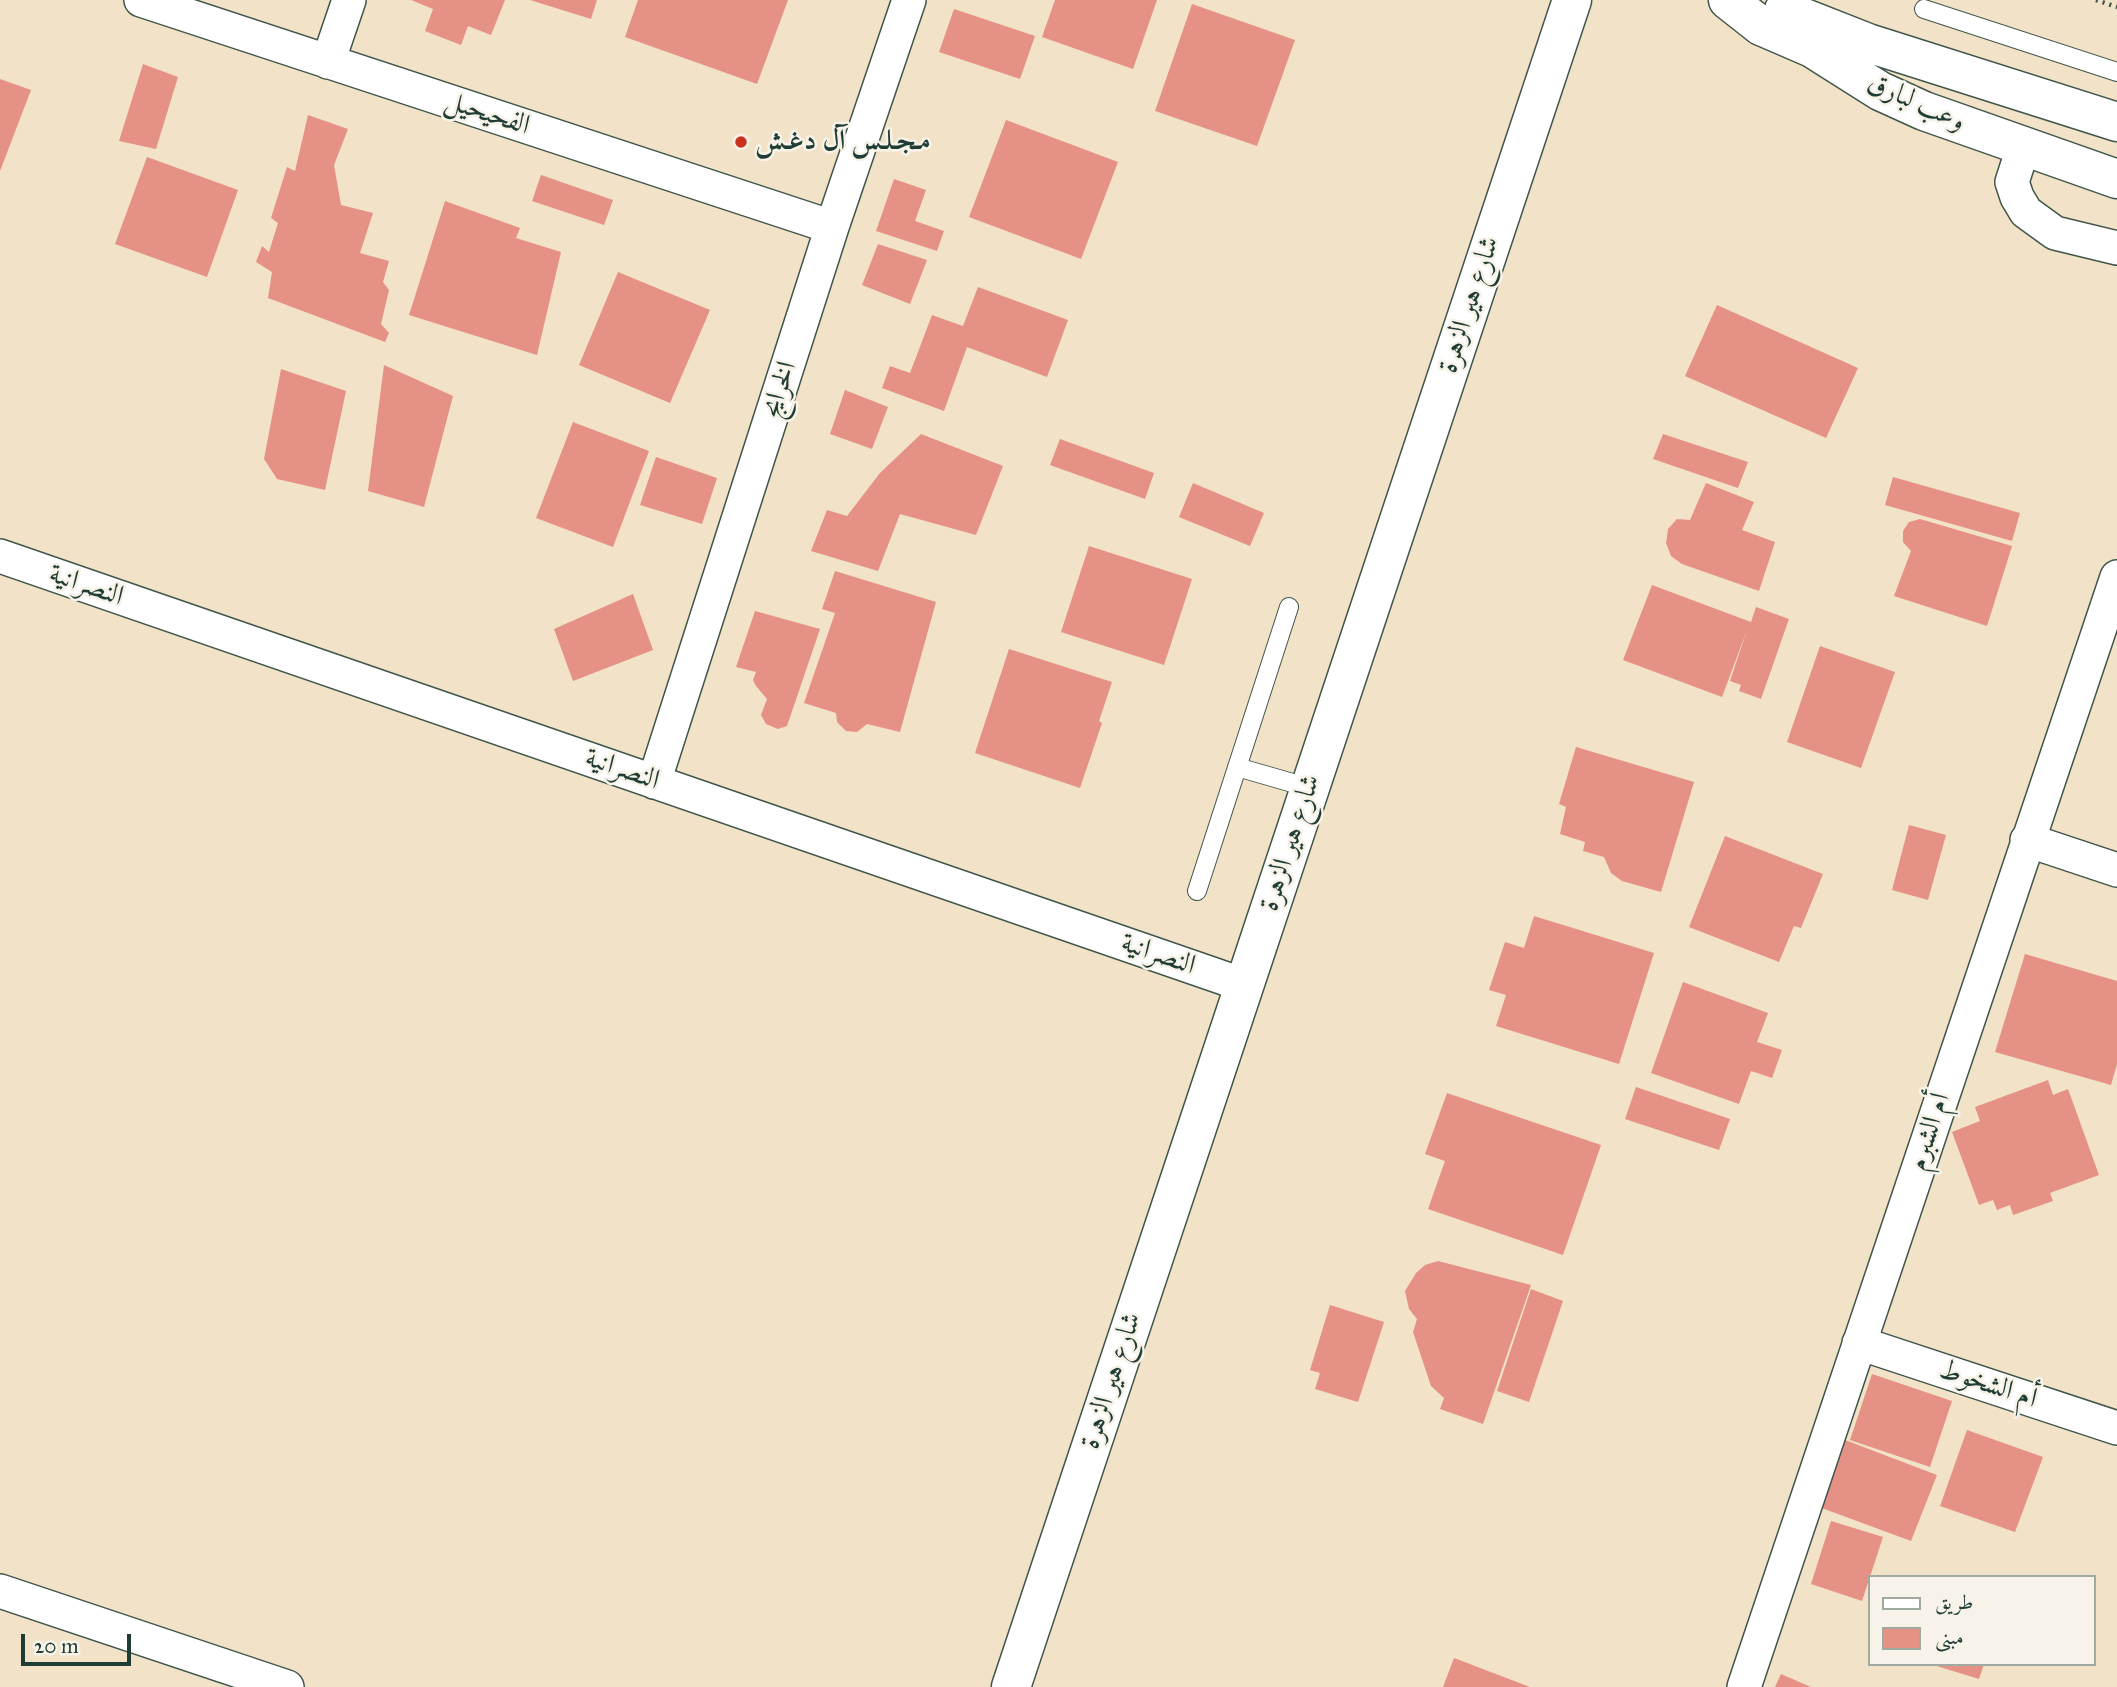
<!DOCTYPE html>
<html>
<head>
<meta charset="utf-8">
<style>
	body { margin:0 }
	#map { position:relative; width:2117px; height:1687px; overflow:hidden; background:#f2e2c7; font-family:"IM FELL Great Primer",Amiri,serif }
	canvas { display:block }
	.legend { position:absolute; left:1868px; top:1575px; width:228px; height:91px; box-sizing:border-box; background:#f7f3e8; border:2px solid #a1aaa0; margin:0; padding:9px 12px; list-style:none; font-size:21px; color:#1f3d34 }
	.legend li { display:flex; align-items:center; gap:14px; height:35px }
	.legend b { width:35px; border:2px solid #a1aaa0 }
	.scale { position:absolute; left:21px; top:1634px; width:110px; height:32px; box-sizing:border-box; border:4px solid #1f3d34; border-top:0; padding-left:9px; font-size:21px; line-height:24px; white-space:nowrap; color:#1f3d34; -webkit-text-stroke:5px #f7f3e8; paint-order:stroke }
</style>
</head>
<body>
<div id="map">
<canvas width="2117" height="1687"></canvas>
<ul class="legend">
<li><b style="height:9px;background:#fff"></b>طريق</li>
<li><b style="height:19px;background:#e69186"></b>مبنى</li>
</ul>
<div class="scale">20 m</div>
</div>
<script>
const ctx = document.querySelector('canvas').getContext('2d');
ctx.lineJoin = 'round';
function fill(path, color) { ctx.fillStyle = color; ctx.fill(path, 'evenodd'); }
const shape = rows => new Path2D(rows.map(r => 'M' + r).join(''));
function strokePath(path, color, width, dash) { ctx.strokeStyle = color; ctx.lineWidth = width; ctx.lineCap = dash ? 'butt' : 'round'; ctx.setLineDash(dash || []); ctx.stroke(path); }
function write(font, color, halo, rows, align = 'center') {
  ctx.font = font + ' "IM FELL Great Primer",Amiri,serif'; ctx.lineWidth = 5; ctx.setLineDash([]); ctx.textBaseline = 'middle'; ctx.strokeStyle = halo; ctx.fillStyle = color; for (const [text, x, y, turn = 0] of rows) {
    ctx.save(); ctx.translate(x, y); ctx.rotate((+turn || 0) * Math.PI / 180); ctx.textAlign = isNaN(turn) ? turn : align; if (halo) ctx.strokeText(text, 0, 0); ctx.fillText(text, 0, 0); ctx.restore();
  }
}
const building = shape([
	[411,0,505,0,491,35,468,26,461,45,425,31,433,9],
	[530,0,597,0,591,19],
	[638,0,788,0,757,84,625,37],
	[1055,0,1157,0,1133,69,1042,37],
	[1192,4,1295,40,1257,146,1155,111],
	[954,9,1035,36,1020,79,939,52],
	[143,64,178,77,156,149,119,141],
	[0,79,31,90,0,171],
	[308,115,348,129,334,165,341,205,373,213,360,253,389,261,383,282,389,290,381,324,389,333,385,342,268,298,272,272,256,262,262,246,269,252,278,223,271,218,287,167,295,171],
	[1006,120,1118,162,1081,259,969,217],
	[147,157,238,190,207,277,115,244],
	[541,175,613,200,604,225,532,201],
	[894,179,926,190,915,221,944,231,937,251,876,231],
	[445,201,520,228,516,238,561,252,537,355,409,315],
	[878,244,927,260,910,304,862,285],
	[618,272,710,310,670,403,579,365],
	[978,287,1068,320,1047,377,967,347,944,411,882,388,890,366,910,373,932,315,963,326],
	[1717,305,1858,368,1826,438,1685,376],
	[384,365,453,396,424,507,368,491],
	[281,369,346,391,325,490,277,479,264,459],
	[845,390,888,407,872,449,830,434],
	[573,422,649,451,613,547,536,518],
	[921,434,1003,466,976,535,900,514,878,571,811,551,827,510,847,516,880,473],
	[1663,434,1748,462,1738,488,1653,459],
	[1060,439,1154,473,1145,499,1050,465],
	[656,457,717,478,702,524,640,505],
	[1893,477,2020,513,2012,541,1885,505],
	[1193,483,1264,513,1250,546,1179,517],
	[1706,483,1754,502,1742,530,1775,542,1759,591,1682,564,1671,556,1666,543,1668,529,1677,519,1690,520],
	[1920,519,2012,546,1987,626,1894,596,1911,551,1903,542,1903,531,1909,522],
	[1089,546,1192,579,1164,665,1061,632],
	[835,571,936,602,900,732,867,724,857,732,846,731,837,722,836,713,804,703,835,613,822,609],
	[1652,585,1751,622,1756,607,1789,619,1761,699,1739,691,1741,685,1730,681,1747,630,1722,697,1623,660],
	[633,594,653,650,573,681,554,629],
	[755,611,820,629,787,726,778,729,766,724,761,715,767,699,756,686,753,680,756,672,736,667],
	[1820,646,1895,672,1861,768,1787,742],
	[1009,649,1112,682,1099,721,1102,723,1080,788,975,753],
	[1576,747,1694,782,1661,892,1622,881,1611,873,1604,857,1583,851,1585,842,1560,834,1566,807,1559,804],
	[1909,825,1946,835,1928,900,1892,890],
	[1725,836,1823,874,1801,928,1794,926,1779,962,1689,927],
	[1534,916,1654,953,1619,1064,1496,1026,1506,995,1489,990,1505,942,1524,948],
	[2025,954,2117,981,2117,1064,2111,1085,1995,1052],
	[1683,982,1768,1013,1757,1042,1782,1050,1772,1078,1751,1071,1739,1104,1651,1073],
	[2048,1080,2053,1095,2068,1089,2099,1175,2050,1193,2053,1201,2013,1215,2010,1205,1997,1210,1993,1200,1979,1205,1952,1132,1980,1121,1975,1107],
	[1636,1087,1730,1119,1719,1150,1625,1119],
	[1447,1093,1601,1145,1563,1255,1428,1209,1445,1161,1425,1154],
	[1438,1261,1531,1285,1483,1424,1440,1409,1444,1398,1431,1386,1413,1332,1417,1319,1409,1309,1405,1291,1416,1273,1425,1265],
	[1531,1289,1563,1301,1529,1402,1497,1391],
	[1330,1305,1384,1322,1358,1402,1315,1389,1320,1373,1310,1370],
	[1872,1374,1952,1401,1930,1467,1850,1440],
	[1967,1430,2043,1457,2015,1532,1940,1506],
	[1845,1440,1937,1475,1911,1541,1819,1507],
	[1831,1521,1883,1537,1862,1601,1811,1584],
	[1454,1658,1530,1687,1443,1687],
	[1930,1664,1984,1664,1979,1679],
	[1781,1674,1811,1687,1775,1687]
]);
const path = shape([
	[2096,0,2117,7]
]);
const lane = shape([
	[1924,9,2117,72],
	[1237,767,1310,788],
	[1197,891,1289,607]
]);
const street = shape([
	[141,0,832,227],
	[328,62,349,0],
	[2023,148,2012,182,2017,197,2026,212,2055,233,2117,248],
	[0,556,1244,985],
	[654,782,832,227,909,0],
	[2027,840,2117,870],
	[1859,1343,2117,1428],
	[0,1591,287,1687],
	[1744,1687,2117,577]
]);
const secondary = shape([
	[1728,0,1761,26,1812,48,1880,91,1924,111,2117,179],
	[1784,10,1868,43,2117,122],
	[1011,1687,1572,0]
]);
const markers = [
	[741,142,7,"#c8321e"]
];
const streetNames = [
	["وعب لبارق",1916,103,24],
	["الفحيحيل",487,114,18],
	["شارع هير الزهرة",1470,305,-72],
	["الخرايج",780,390,-72],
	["النصرانية",86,586,19],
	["النصرانية",622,770,19],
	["شارع هير الزهرة",1291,843,-72],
	["النصرانية",1158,955,19],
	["أم الشبرم",1930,1132,-72],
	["شارع هير الزهرة",1112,1381,-72],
	["أم الشخوط",1988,1385,18]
];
const poiNames = [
	["مـجـلـس آل دغـش",755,142]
];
fill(building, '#e69186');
strokePath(lane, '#3f564a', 20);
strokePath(street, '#3f564a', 36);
strokePath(secondary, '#3f564a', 41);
strokePath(path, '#3f564a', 4.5, [2, 5]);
strokePath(lane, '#fff', 18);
strokePath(street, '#fff', 33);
strokePath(secondary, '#fff', 38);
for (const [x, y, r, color] of markers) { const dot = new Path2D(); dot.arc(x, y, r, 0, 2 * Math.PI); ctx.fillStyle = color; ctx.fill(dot); strokePath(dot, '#f7f3e8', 2.5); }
write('28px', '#1f3d34', '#f7f3e8', streetNames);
write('bold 28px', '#1f3d34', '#f7f3e8', poiNames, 'left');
</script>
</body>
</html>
